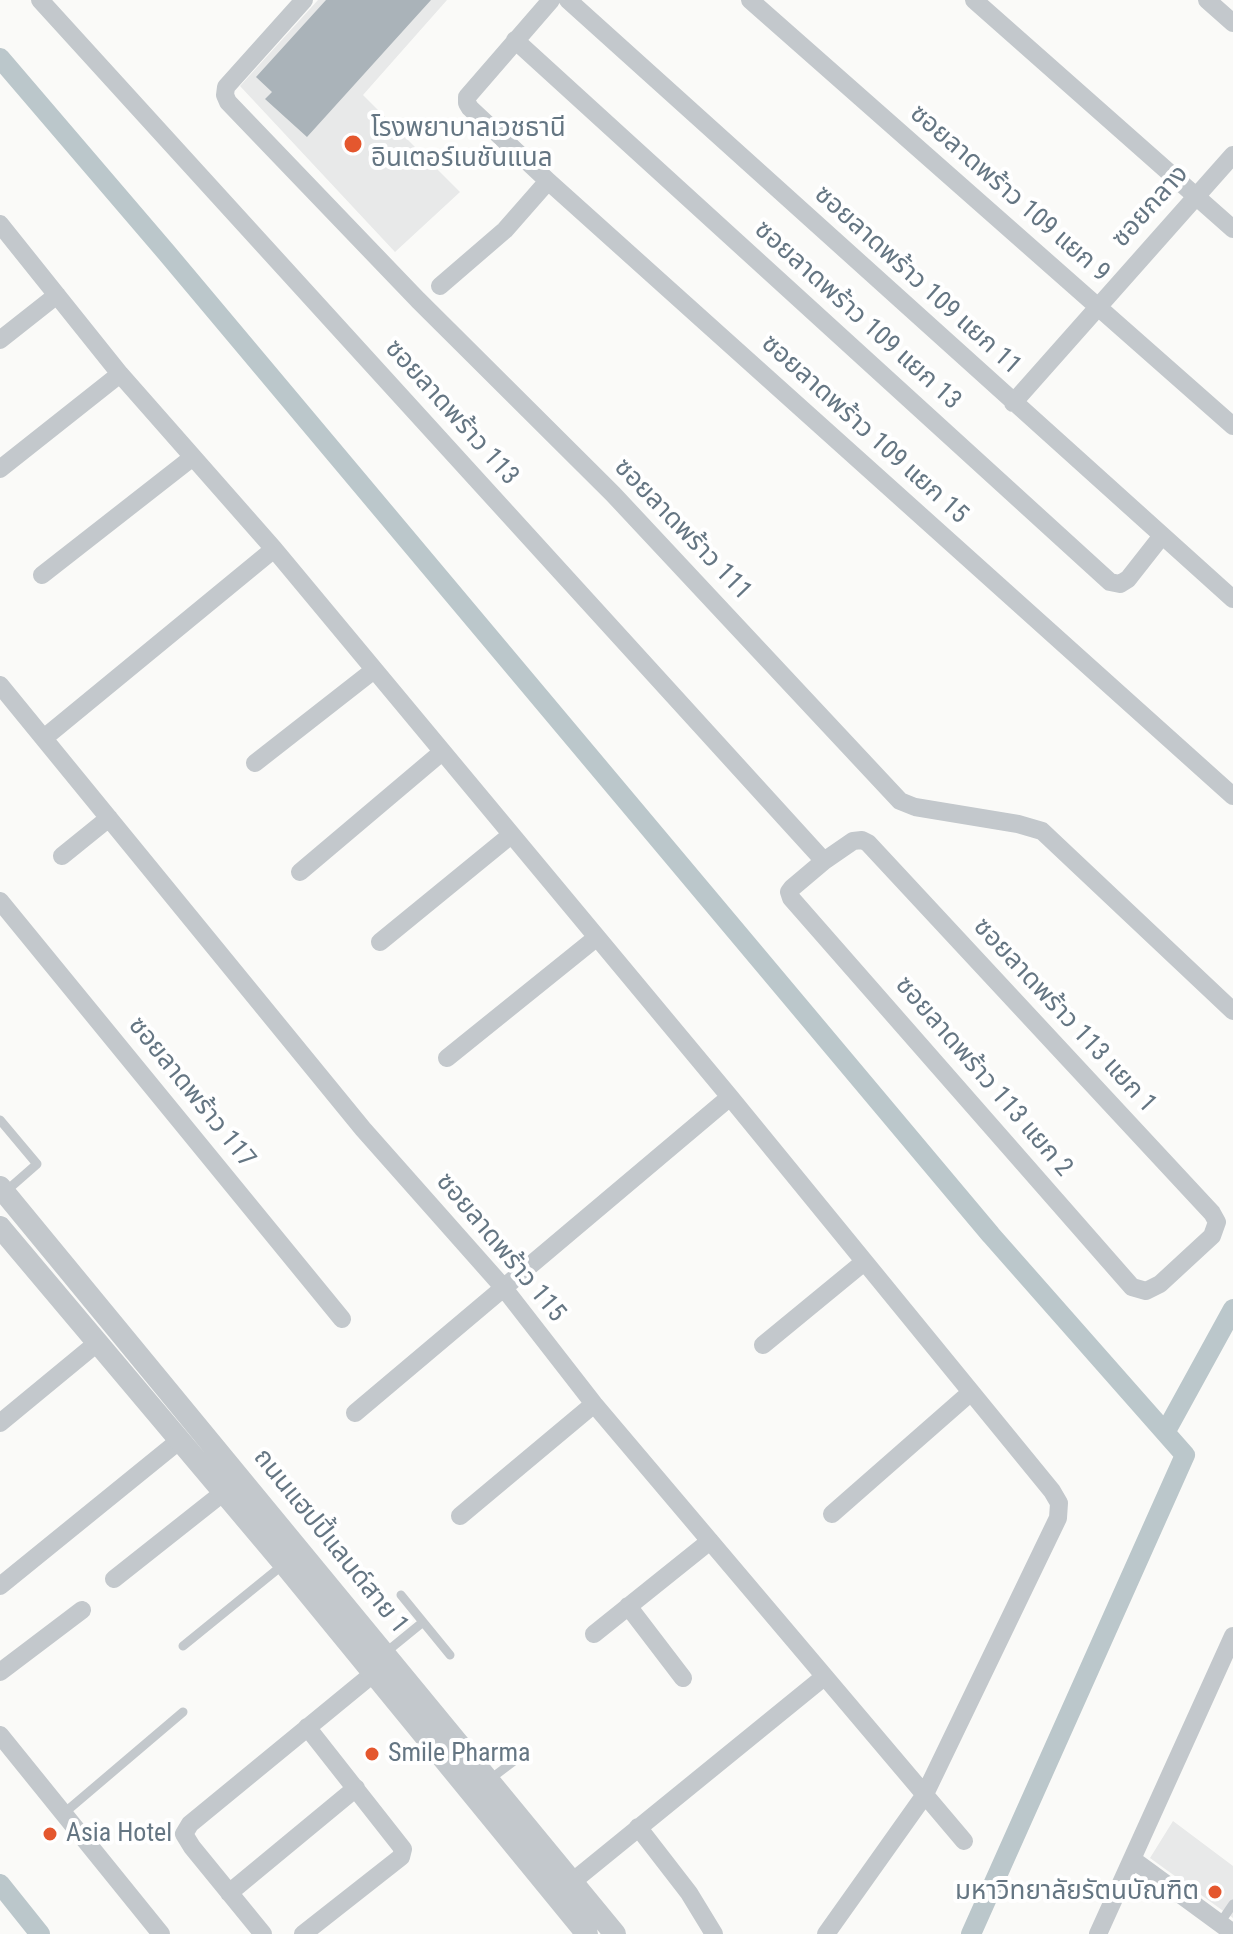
<!DOCTYPE html>
<html>
<head>
<meta charset="utf-8">
<style>
	body { margin:0 }
	canvas { display:block; background:#fafaf8 }
</style>
</head>
<body>
<canvas width="1233" height="1934"></canvas>
<script>
const ctx = document.querySelector('canvas').getContext('2d');
ctx.lineJoin = 'round';
function fill(path, color) { ctx.fillStyle = color; ctx.fill(path, 'evenodd'); }
const shape = rows => new Path2D(rows.map(r => 'M' + r).join(''));
function strokePath(path, color, width, dash) { ctx.strokeStyle = color; ctx.lineWidth = width; ctx.lineCap = dash ? 'butt' : 'round'; ctx.setLineDash(dash || []); ctx.stroke(path); }
function write(font, color, halo, rows, align = 'center') {
  ctx.font = font + ' "Roboto Condensed","Noto Sans Thai",sans-serif'; ctx.lineWidth = 8; ctx.setLineDash([]); ctx.textBaseline = 'middle'; ctx.strokeStyle = halo; ctx.fillStyle = color; for (const [text, x, y, turn = 0] of rows) {
    ctx.save(); ctx.translate(x, y); ctx.rotate((+turn || 0) * Math.PI / 180); ctx.textAlign = isNaN(turn) ? turn : align; if (halo) ctx.strokeText(text, 0, 0); ctx.fillText(text, 0, 0); ctx.restore();
  }
}
const built = shape([
	[318,0,447,0,363,95,460,192,395,252,240,86],
	[1173,1821,1233,1866,1233,1918,1150,1858]
]);
const canal = shape([
	[0,58,166,252,991,1235,1185,1455,971,1934],
	[1166,1431,1233,1309],
	[0,1884,40,1934]
]);
const building = shape([
	[326,0,431,0,307,137,265,99,272,92,256,77]
]);
const service = shape([
	[0,1120,37,1164,5,1192],
	[401,1595,450,1655],
	[183,1646,284,1564],
	[385,1653,423,1622],
	[489,1780,526,1752],
	[63,1814,183,1712],
	[1220,1923,1233,1904]
]);
const minor = shape([
	[40,0,824,861],
	[304,0,226,87,225,95,228,102,418,300,613,494,900,801,915,807,1018,824,1042,831,1233,1011],
	[551,0,467,97,467,103,470,108,548,181,1233,796],
	[568,0,1233,599],
	[750,0,1233,426],
	[974,0,1233,229],
	[1207,0,1233,23],
	[515,40,1110,582,1120,584,1128,579,1161,537],
	[0,224,120,374,274,549,730,1097,1052,1491,1059,1503,1058,1518,924,1796,826,1934],
	[440,286,505,230,548,181],
	[0,340,57,295],
	[1013,403,1233,155],
	[0,469,120,374],
	[42,575,193,457],
	[0,685,363,1129,503,1287,594,1404,964,1841],
	[44,738,274,549],
	[255,763,374,670],
	[862,840,868,843,1212,1213,1217,1222,1212,1236,1160,1284,1146,1291,1132,1287,791,898,789,892,792,888,824,861,853,841,862,840],
	[62,856,109,818],
	[300,872,442,752],
	[0,901,342,1319],
	[380,942,511,835],
	[447,1058,596,938],
	[763,1345,864,1262],
	[355,1413,730,1097],
	[0,1423,97,1343],
	[832,1514,970,1393],
	[460,1516,594,1404],
	[114,1579,224,1492],
	[0,1586,180,1440],
	[628,1606,683,1678],
	[594,1634,710,1541],
	[0,1672,82,1610],
	[0,1735,161,1934],
	[638,1827,689,1893,714,1934],
	[1132,1859,1233,1933],
	[572,1882,824,1677],
	[229,1893,356,1788],
	[263,1934,192,1847,184,1834,190,1824,374,1673],
	[303,1934,401,1857,403,1849,307,1727],
	[1098,1934,1233,1636]
]);
const tertiary = shape([
	[0,1187,615,1934],
	[0,1227,284,1564,587,1934]
]);
const markers = [
	[353,144,10,"#e4572e"],
	[372,1754,8,"#e4572e"],
	[50,1834,8,"#e4572e"],
	[1215,1892,8,"#e4572e"]
];
const poiNames = [
	["โรงพยาบาลเวชธานี",371,129],
	["อินเตอร์เนชันแนล",371,159],
	["Smile Pharma",388,1754],
	["Asia Hotel",66,1834],
	["มหาวิทยาลัยรัตนบัณฑิต",1199,1892,"right"]
];
const streetNames = [
	["ซอยลาดพร้าว 109 แยก 9",1009,194,41],
	["ซอยกลาง",1151,207,-48],
	["ซอยลาดพร้าว 109 แยก 11",917,281,42],
	["ซอยลาดพร้าว 109 แยก 13",857,316,42],
	["ซอยลาดพร้าว 113",451,413,48],
	["ซอยลาดพร้าว 109 แยก 15",864,430,42],
	["ซอยลาดพร้าว 111",682,530,46],
	["ซอยลาดพร้าว 113 แยก 1",1064,1016,47],
	["ซอยลาดพร้าว 113 แยก 2",983,1077,49],
	["ซอยลาดพร้าว 117",191,1093,51],
	["ซอยลาดพร้าว 115",500,1248,50],
	["ถนนแฮปปี้แลนด์สาย 1",330,1542,51]
];
fill(built, '#e8e9e9');
strokePath(canal, '#bbc7cb', 20);
fill(building, '#aab3b9');
strokePath(service, '#c3c8cc', 9);
strokePath(minor, '#c3c8cc', 18);
strokePath(tertiary, '#c3c8cc', 22);
for (const [x, y, r, color] of markers) { const dot = new Path2D(); dot.arc(x, y, r, 0, 2 * Math.PI); ctx.fillStyle = color; ctx.fill(dot); strokePath(dot, '#fff', 3); }
write('26px', '#657683', '#fff', poiNames, 'left');
write('26px', '#657683', '#fff', streetNames);
</script>
</body>
</html>
